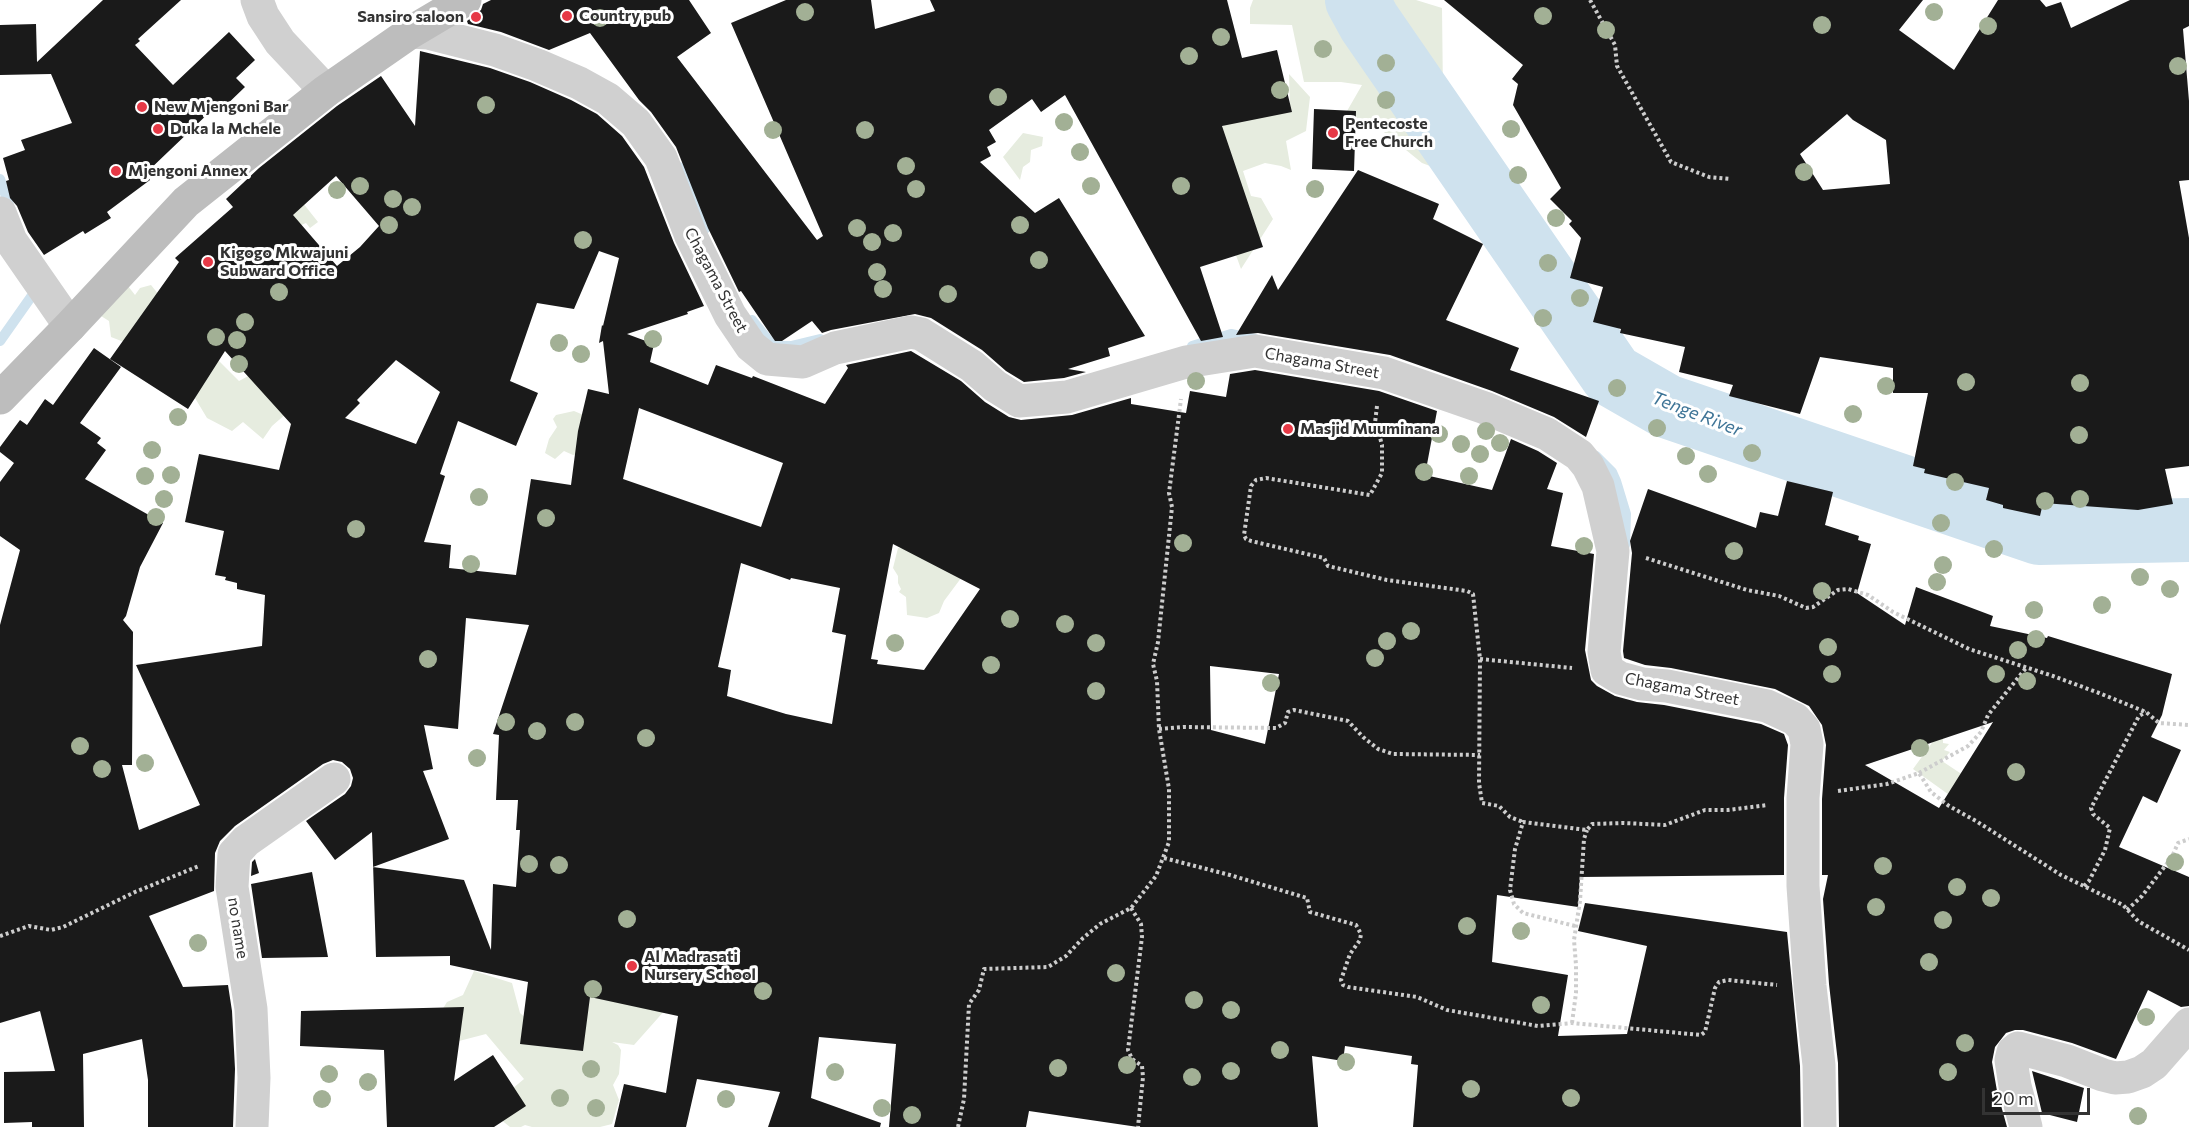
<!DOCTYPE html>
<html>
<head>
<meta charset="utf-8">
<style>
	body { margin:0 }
	#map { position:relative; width:2189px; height:1127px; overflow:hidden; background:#fff; font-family:Commissioner,sans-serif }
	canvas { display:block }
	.scale { position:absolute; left:1982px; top:1088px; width:108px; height:27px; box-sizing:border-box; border:3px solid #333; border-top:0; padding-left:8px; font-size:18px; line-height:21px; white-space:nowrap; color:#333; -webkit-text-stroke:4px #fff; paint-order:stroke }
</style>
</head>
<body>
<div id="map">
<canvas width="2189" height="1127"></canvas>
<div class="scale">20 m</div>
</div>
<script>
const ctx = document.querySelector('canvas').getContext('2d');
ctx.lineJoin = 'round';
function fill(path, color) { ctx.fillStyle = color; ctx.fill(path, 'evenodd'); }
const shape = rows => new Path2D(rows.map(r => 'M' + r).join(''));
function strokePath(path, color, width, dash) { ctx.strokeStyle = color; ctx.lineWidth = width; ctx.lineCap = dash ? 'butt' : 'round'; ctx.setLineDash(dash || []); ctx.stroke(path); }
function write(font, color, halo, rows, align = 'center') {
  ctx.font = font + ' Commissioner,sans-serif'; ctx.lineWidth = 6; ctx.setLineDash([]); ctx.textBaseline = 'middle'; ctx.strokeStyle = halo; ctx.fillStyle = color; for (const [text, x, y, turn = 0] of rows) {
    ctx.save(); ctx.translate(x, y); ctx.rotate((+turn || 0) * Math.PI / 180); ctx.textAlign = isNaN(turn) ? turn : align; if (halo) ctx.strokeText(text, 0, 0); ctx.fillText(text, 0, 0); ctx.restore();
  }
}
const green = shape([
	[1253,0,1416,0,1442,8,1443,96,1463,138,1438,169,1422,163,1374,124,1343,118,1362,85,1341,82,1304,82,1292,25,1250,24,1250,8],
	[1289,74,1310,97,1306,131,1286,141,1291,170,1281,166,1265,163,1243,171,1251,196,1261,198,1273,219,1241,269,1199,153,1218,131,1242,108,1290,107],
	[1023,133,1043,137,1042,146,1031,150,1030,162,1023,167,1020,180,1003,157],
	[295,193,318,222,310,228,306,223,299,226,293,219],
	[151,285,159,295,124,342,111,337,109,321,101,316,128,286,135,295,140,288],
	[213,355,239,381,252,374,287,413,272,426,263,439,243,422,232,431,207,418,195,398],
	[574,411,593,419,581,454,573,455,564,451,555,459,545,453,549,439,557,427,553,419,556,415],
	[898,548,926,550,967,570,944,601,939,613,927,618,907,615,906,597,899,592,901,589,898,583,898,576,893,568],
	[1937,736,1943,738,1943,743,1949,744,1944,750,1950,752,1942,761,2008,805,1998,830,1913,769],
	[474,971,512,983,520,1013,528,1020,587,978,666,1009,634,1045,612,1042,618,1045,621,1050,619,1074,613,1085,619,1100,612,1124,600,1127,532,1127,525,1125,521,1127,510,1127,500,1119,512,1089,524,1079,486,1034,459,1041,439,1015,447,1002,463,995]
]);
const stream = shape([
	[679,167,690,184,705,229],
	[0,179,11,211],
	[752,320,773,346,791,346,820,339],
	[0,341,31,297],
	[1192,346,1231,334,1255,339],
	[1596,456,1612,472,1616,481,1626,514,1625,545]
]);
const river = shape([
	[1357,0,1369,22,1612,375,1666,406,2039,533,2189,530]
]);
const building = shape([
	[103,0,181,0,138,39,140,41,135,45,173,85,229,32,255,60,236,78,245,87,218,113,214,108,146,173,150,180,107,212,111,218,85,234,83,231,44,255,28,232,17,206,10,198,6,181,9,180,3,158,25,150,21,140,72,123,51,74,0,75,0,25,36,24,37,62],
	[491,0,689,0,711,33,677,57,817,240,823,236,731,23,786,0,871,0,875,29,935,11,930,0,1227,0,1242,58,1277,50,1292,112,1222,126,1263,247,1200,267,1223,337,1201,341,1065,95,1041,112,1032,99,989,130,996,142,987,147,991,156,980,162,1035,213,1059,198,1145,336,1108,348,1110,356,1068,369,1086,372,1064,378,1024,382,1006,371,982,350,931,318,915,314,831,330,822,333,812,321,782,341,775,341,741,291,739,292,708,228,676,147,651,112,639,100,590,33,549,50,501,32,468,24,467,21,481,10,483,4],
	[1444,0,1923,0,1899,30,1954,70,1998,0,2040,0,2046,7,2061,2,2071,28,2130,0,2189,0,2189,26,2183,29,2189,101,2189,180,2179,181,2189,238,2189,466,2165,469,2173,504,2138,510,2043,503,2040,516,2003,508,2003,505,1986,500,1989,488,1924,473,1925,469,1913,466,1928,393,1893,393,1893,368,1820,357,1800,414,1729,396,1733,385,1679,372,1685,347,1620,333,1621,329,1593,322,1603,287,1570,278,1581,238,1569,224,1572,221,1550,199,1561,188,1513,105,1518,84,1512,79,1523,65],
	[1847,114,1853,120,1886,140,1890,184,1823,190,1800,154],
	[420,51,490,68,530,82,571,100,597,114,622,136,644,167,674,243,704,306,687,312,688,314,627,334,654,344,650,362,708,385,716,365,752,378,753,376,825,404,848,368,846,365,911,351,961,381,985,402,1009,417,1021,420,1072,415,1131,398,1131,404,1186,413,1190,391,1226,397,1230,374,1255,370,1379,391,1437,411,1425,475,1492,490,1511,439,1538,451,1557,463,1547,489,1563,493,1551,546,1594,554,1585,650,1591,680,1597,686,1615,696,1637,702,1664,705,1761,724,1784,734,1788,745,1784,798,1784,875,1580,877,1578,907,1497,895,1492,962,1568,975,1558,1036,1627,1034,1647,946,1578,931,1585,903,1787,932,1800,1066,1801,1127,1413,1127,1418,1065,1411,1064,1412,1056,1345,1046,1343,1061,1312,1056,1318,1127,1138,1127,1029,1111,1026,1127,889,1127,896,1044,819,1037,811,1098,881,1123,880,1127,768,1127,780,1092,697,1079,686,1127,614,1127,624,1084,666,1093,678,1016,590,997,583,1051,520,1044,528,982,450,965,450,956,376,957,372,832,335,860,306,821,345,794,351,786,353,778,350,769,342,762,333,760,323,764,235,826,220,841,215,853,214,891,149,916,183,987,228,985,232,1011,235,1069,233,1127,148,1127,148,1080,142,1039,83,1054,84,1127,32,1127,32,1122,4,1123,4,1072,55,1071,40,1011,0,1023,0,625,20,550,0,536,0,482,14,463,0,452,0,447,20,420,27,425,45,399,53,405,94,348,121,367,80,423,101,438,97,443,106,450,85,479,163,523,140,567,126,616,123,620,133,632,132,765,122,765,139,830,200,805,136,665,262,646,265,595,237,589,237,583,225,580,226,577,215,575,224,531,185,522,199,454,279,470,291,424,225,351,188,409,110,359,179,262,175,258,233,207,226,199,259,168,337,106,381,76,415,126],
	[336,176,379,226,360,247,337,266,293,215],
	[599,251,619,258,603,326,602,325,599,343,603,341,609,394,588,389,578,431,571,485,531,479,516,575,449,568,451,545,424,542,445,476,440,474,458,421,516,446,538,393,510,381,537,303,574,309],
	[396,360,440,392,416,444,345,418,360,403,357,400],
	[639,408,783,463,761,527,623,479],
	[893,544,980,589,924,670,877,664,878,660,871,659],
	[741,563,790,580,791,578,840,588,832,632,846,635,832,724,786,714,727,696,731,670,718,667],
	[466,618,529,625,493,734,499,735,496,800,518,800,516,830,520,830,516,887,493,884,491,950,464,880,373,867,449,839,423,771,433,769,424,725,458,729],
	[1210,666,1279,674,1265,744,1211,730],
	[1314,109,1356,111,1354,171,1312,169],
	[1358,170,1439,204,1433,219,1483,244,1446,320,1519,348,1510,370,1599,401,1586,437,1554,417,1492,391,1390,355,1258,333,1236,335,1272,275,1278,290],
	[1787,481,1833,492,1825,525,1859,536,1858,540,1871,544,1857,593,1905,625,1916,587,1993,616,1990,626,2047,638,2048,636,2172,674,2162,715,2151,737,2181,750,2157,803,2143,796,2119,847,2189,877,2189,1006,2181,1007,2148,990,2116,1059,2072,1043,2023,1030,2015,1030,2006,1033,1995,1047,1992,1062,1997,1091,2007,1127,1839,1127,1838,1063,1829,984,1823,899,1828,875,1822,875,1822,799,1826,745,1822,725,1809,706,1775,689,1671,668,1645,665,1624,658,1623,651,1632,553,1630,541,1648,489,1756,528,1760,512,1778,516],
	[1993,722,1939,808,1865,765],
	[255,859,259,873,251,876,252,862],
	[312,872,328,957,262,958,251,884],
	[464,1007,454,1081,493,1055,526,1106,494,1127,387,1127,384,1050,300,1046,301,1011],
	[2032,1071,2084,1088,2077,1122,2042,1113]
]);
const path = shape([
	[1590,0,1615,45,1617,66,1671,162,1709,177,1730,179],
	[1377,406,1374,431,1379,434,1382,445,1382,473,1370,495,1266,478,1256,480,1251,486,1244,535,1246,539,1251,541,1324,558,1328,566,1387,580,1467,591,1473,594,1480,659,1479,783,1482,803,1499,806,1510,817,1523,822],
	[1646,558,1747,590,1779,596,1806,608,1813,607,1838,590,1848,589,1868,595,1893,612,1969,649,2053,676,2099,693,2146,712,2159,723,2189,725],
	[1480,659,1572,668],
	[1159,729,1183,727,1276,728,1285,723,1288,712,1294,710,1348,721,1363,737,1378,749,1393,754,1480,755],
	[1919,773,1968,746,1981,732,1988,715,2026,668],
	[1838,791,1887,784,1919,773,1931,792,1949,806,1976,821,2061,875,2123,905,2138,921,2189,950],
	[1164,858,1230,875,1307,898,1310,912,1356,925,1361,934,1360,940,1350,954,1341,980,1343,985,1348,987,1417,997,1447,1010,1538,1026,1572,1023,1701,1035,1705,1032,1715,988,1719,982,1728,980,1777,985],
	[2084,886,2089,881,2105,850,2110,828,2093,814,2091,808,2139,716,2146,712],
	[1131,908,1141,924,1142,937,1128,1050,1132,1059,1142,1066,1143,1077,1138,1127],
	[2127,910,2142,896,2172,857,2178,843,2189,839],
	[1575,926,1523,913,1514,904,1510,890,1515,849,1523,822,1587,830,1592,824,1624,823,1665,825,1705,810,1728,810,1768,805],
	[0,936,29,926,51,930,63,927,135,892,199,866],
	[1572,1023,1576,993,1576,965,1574,940,1580,901,1584,839,1587,830],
	[958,1127,964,1099,969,1004,979,990,984,969,1048,967,1066,956,1083,938,1100,924,1131,908,1156,876,1169,842,1169,789,1159,729,1157,681,1153,664,1158,642,1172,507,1169,493,1181,399]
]);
const street = shape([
	[257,0,263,16,280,42,326,91],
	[411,32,428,33,495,50,537,65,579,83,608,99,636,123,661,158,691,236,730,315,751,346,767,359,803,362,835,348,911,332,921,334,972,366,995,386,1019,401,1067,397,1186,362,1255,351,1384,373,1485,408,1547,434,1579,455,1588,466,1598,486,1613,551,1604,652,1607,670,1620,678,1642,684,1667,686,1767,706,1795,719,1804,729,1807,744,1803,798,1803,886,1810,986,1819,1065,1820,1127],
	[0,213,11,241,70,326],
	[252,1127,254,1078,251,1009,232,887,234,854,246,841,334,779],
	[2026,1127,2015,1086,2011,1060,2013,1052,2018,1048,2067,1061,2103,1075,2115,1078,2128,1077,2142,1072,2154,1064,2189,1024]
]);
const secondary = shape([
	[0,398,70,326,186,202,326,91,411,32,465,0]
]);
const trees = [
	[805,12],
	[1934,12],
	[1543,16],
	[600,18],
	[1822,25],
	[1988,26],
	[1606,30],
	[1221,37],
	[1323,49],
	[1189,56],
	[1386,63],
	[2178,66],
	[1280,90],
	[998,97],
	[1386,100],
	[486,105],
	[1064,122],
	[1511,129],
	[773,130],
	[865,130],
	[1080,152],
	[906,166],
	[1804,172],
	[1518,175],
	[360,186],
	[1091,186],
	[1181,186],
	[916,189],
	[1315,189],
	[337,190],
	[393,199],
	[412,207],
	[1556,218],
	[389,225],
	[1020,225],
	[857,228],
	[893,233],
	[583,240],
	[872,242],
	[1039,260],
	[1548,263],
	[877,272],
	[883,289],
	[279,292],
	[948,294],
	[1580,298],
	[1543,318],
	[245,322],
	[216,337],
	[653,339],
	[237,340],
	[559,343],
	[581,354],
	[239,364],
	[1196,381],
	[1966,382],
	[2080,383],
	[1886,386],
	[1617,388],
	[1853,414],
	[178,417],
	[1657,428],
	[1486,431],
	[1439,434],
	[2079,435],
	[1500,443],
	[1461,444],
	[152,450],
	[1752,453],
	[1480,454],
	[1686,456],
	[1424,472],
	[1708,474],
	[171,475],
	[145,476],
	[1469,476],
	[1955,482],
	[479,497],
	[164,499],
	[2080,499],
	[2045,501],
	[156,517],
	[546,518],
	[1941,523],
	[356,529],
	[1183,543],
	[1584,546],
	[1994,549],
	[1734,551],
	[471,564],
	[1943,565],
	[2140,577],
	[1937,582],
	[2170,589],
	[1822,591],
	[2102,605],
	[2034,610],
	[1010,619],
	[1065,624],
	[1411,631],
	[2036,639],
	[1387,641],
	[895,643],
	[1096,643],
	[1828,647],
	[2018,650],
	[1375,658],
	[428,659],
	[991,665],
	[1832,674],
	[1996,674],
	[2027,681],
	[1271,683],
	[1096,691],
	[506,722],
	[575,722],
	[537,731],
	[646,738],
	[80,746],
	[1920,748],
	[477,758],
	[145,763],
	[102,769],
	[2016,772],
	[2175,862],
	[529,864],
	[559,865],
	[1883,866],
	[1957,887],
	[1991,898],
	[1876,907],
	[627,919],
	[1943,920],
	[1467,926],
	[1521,931],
	[198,943],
	[1929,962],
	[1116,973],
	[593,989],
	[763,991],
	[1194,1000],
	[1541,1005],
	[1231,1010],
	[2146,1017],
	[1965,1043],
	[1280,1050],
	[1346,1062],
	[1127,1065],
	[1058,1068],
	[591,1069],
	[1231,1071],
	[835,1072],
	[1948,1072],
	[329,1074],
	[1192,1077],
	[368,1082],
	[1471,1089],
	[560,1098],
	[1571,1098],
	[322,1099],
	[726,1099],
	[596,1108],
	[882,1108],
	[912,1115],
	[2138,1116]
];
const markers = [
	[567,16,6,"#e63946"],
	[476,17,6,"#e63946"],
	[142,107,6,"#e63946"],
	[158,129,6,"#e63946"],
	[1333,133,6,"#e63946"],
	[116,171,6,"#e63946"],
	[208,262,6,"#e63946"],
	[1288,429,6,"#e63946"],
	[632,966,6,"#e63946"]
];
const poiNames = [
	["Country pub",579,16],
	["Sansiro saloon",464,17,"right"],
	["New Mjengoni Bar",154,107],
	["Pentecoste",1345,124],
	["Free Church",1345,142],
	["Duka la Mchele",170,129],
	["Mjengoni Annex",128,171],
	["Kigogo Mkwajuni",220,253],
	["Subward Office",220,271],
	["Masjid Muuminana",1300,429],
	["Al Madrasati",644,957],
	["Nursery School",644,975]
];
const streetNames = [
	["Chagama Street",716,280,62],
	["Chagama Street",1322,363,10],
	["Chagama Street",1682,689,11],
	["no name",238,928,81]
];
const waterNames = [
	["Tenge River",1697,414,21]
];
fill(green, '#e6ecdf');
strokePath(stream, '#cfe2ee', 10);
strokePath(river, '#cfe2ee', 64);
fill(building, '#1a1a1a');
strokePath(path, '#cdcdcd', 4, [3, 3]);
strokePath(street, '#d0d0d0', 33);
strokePath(secondary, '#bdbdbd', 33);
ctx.fillStyle = '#a2b095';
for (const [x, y] of trees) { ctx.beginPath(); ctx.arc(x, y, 9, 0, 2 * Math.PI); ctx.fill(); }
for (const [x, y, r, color] of markers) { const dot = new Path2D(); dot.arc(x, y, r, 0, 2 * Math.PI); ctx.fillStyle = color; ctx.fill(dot); strokePath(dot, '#fff', 2); }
write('bold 16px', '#333', '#fff', poiNames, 'left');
write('16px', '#333', '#fff', streetNames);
write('italic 18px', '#3f7597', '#fff', waterNames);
</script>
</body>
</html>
